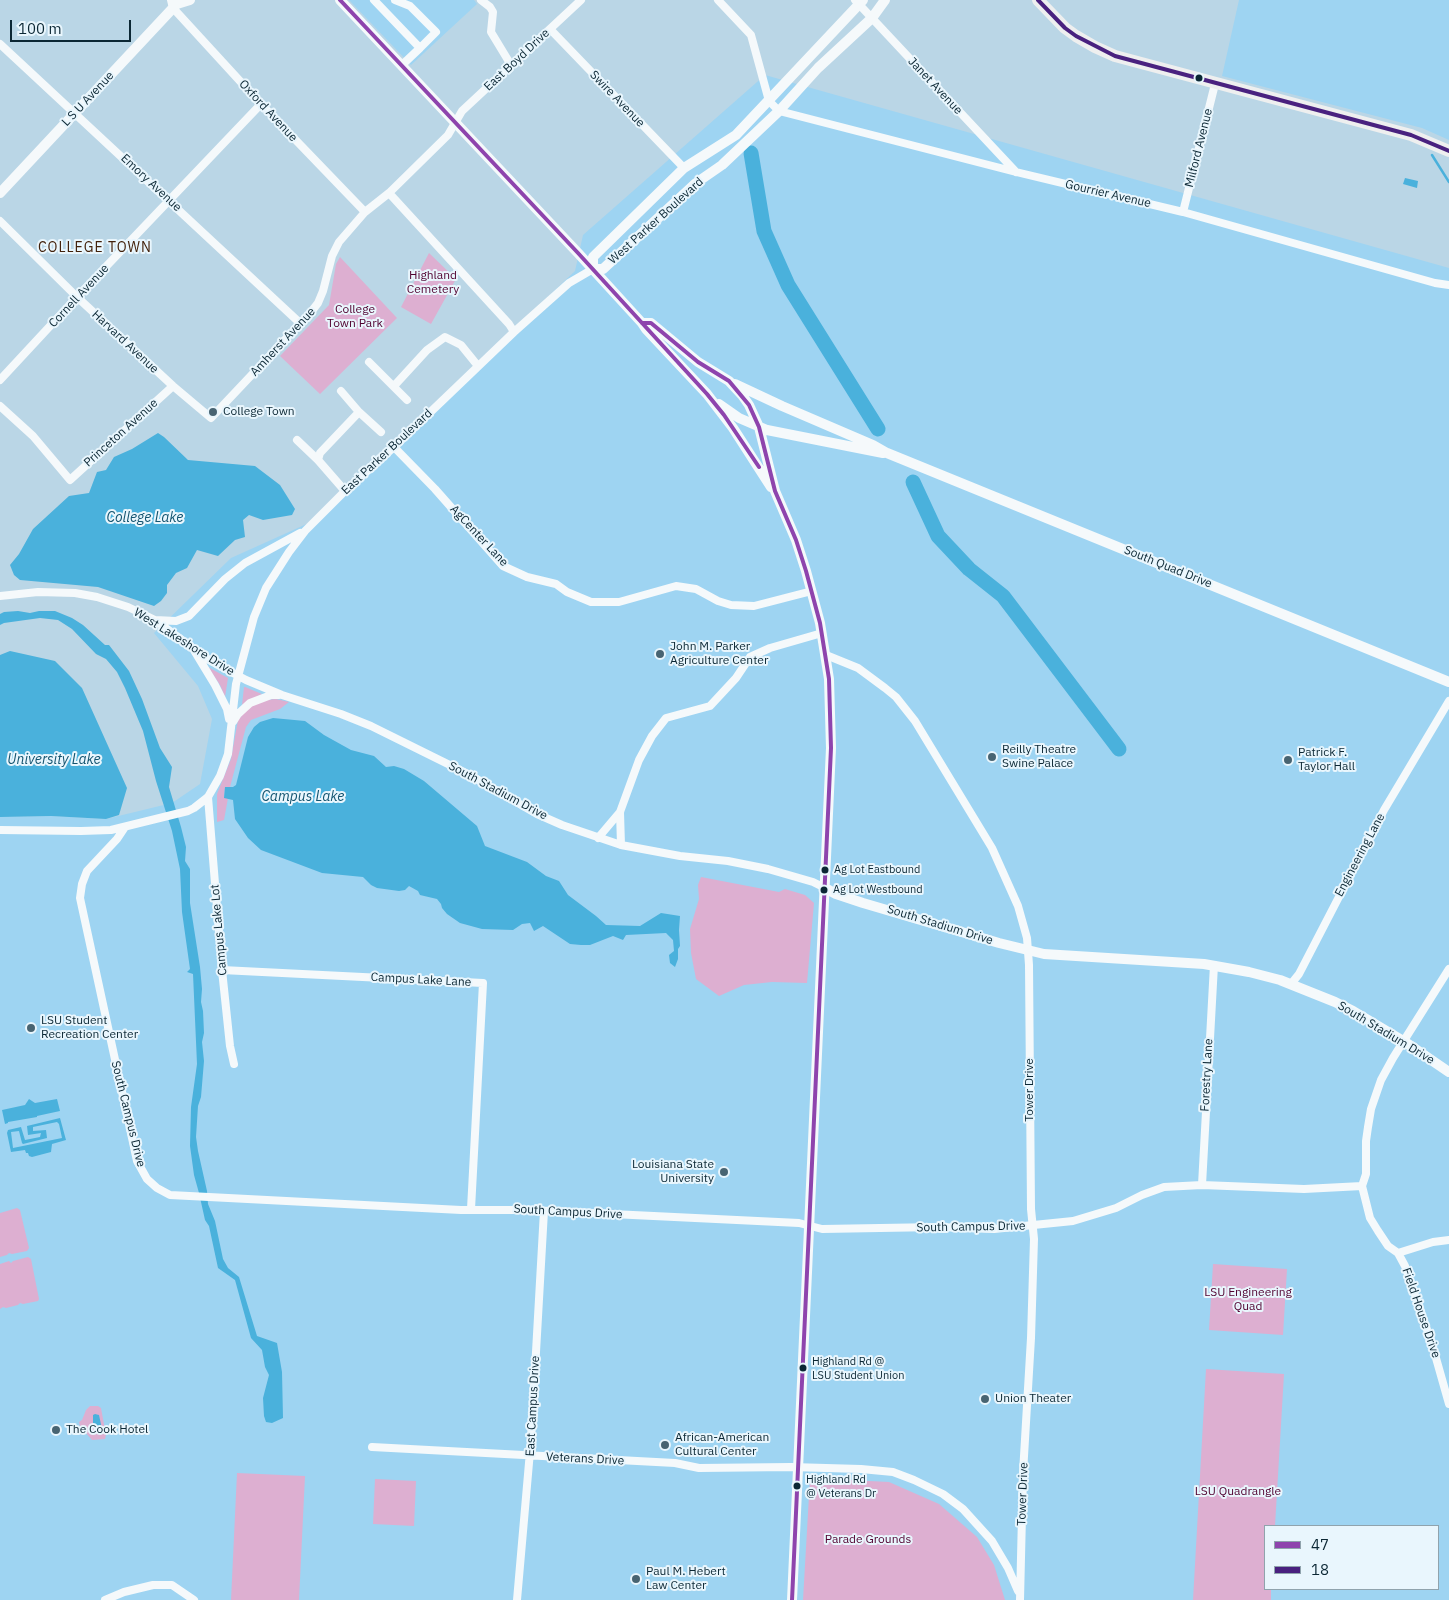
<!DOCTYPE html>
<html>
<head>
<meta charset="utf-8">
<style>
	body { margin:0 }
	#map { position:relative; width:1449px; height:1600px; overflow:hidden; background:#bad6e6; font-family:"IBM Plex Sans",sans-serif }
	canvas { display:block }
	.legend { position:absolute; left:1264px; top:1525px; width:175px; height:65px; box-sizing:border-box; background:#e9f6fd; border:1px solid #90a3ad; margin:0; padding:6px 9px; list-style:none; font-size:15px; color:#0b2734 }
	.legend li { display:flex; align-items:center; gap:10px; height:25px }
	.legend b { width:25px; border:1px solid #90a3ad }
	.scale { position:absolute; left:10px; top:20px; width:121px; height:22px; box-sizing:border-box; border:2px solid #0b2734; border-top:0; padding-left:6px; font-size:15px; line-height:18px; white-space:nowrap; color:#0b2734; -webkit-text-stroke:4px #e9f6fd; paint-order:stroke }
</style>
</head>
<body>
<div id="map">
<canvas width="1449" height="1600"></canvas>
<ul class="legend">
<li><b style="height:6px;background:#8e44ad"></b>47</li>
<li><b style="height:6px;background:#49217f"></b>18</li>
</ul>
<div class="scale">100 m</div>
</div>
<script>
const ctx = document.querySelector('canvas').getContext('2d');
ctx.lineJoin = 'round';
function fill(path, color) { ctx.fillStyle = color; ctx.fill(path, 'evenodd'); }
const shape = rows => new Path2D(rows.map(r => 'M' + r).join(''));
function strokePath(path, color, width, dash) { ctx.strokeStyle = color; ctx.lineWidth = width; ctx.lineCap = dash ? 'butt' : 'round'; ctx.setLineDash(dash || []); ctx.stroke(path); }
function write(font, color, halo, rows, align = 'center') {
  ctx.font = font + ' "IBM Plex Sans",sans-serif'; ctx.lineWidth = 4; ctx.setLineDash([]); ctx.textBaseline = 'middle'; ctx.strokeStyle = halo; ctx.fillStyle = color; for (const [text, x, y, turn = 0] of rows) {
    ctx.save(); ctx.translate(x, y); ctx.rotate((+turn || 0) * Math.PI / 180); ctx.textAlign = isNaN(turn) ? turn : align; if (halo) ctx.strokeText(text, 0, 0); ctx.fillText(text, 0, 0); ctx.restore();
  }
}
const built = shape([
	[349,0,474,0,477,4,411,65],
	[1239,0,1449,0,1449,140,1422,128,1222,76],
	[765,75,1449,268,1449,1600,0,1600,0,817,51,816,106,819,172,803,200,784,212,719,198,686,154,633,231,558,311,522,575,271,583,235],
	[1265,1526,1438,1526,1438,1589,1265,1589]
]);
const green = shape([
	[429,253,456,279,431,324,401,307],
	[340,257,397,318,320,394,280,356,329,305,336,264],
	[208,667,228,678,225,697,220,685],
	[245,687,262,694,242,705,244,687],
	[276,699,289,702,280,709,251,720,246,727,230,787,225,787,224,798,228,798,224,820,217,822,217,794,231,759,238,720,249,707,264,700],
	[701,877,779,892,785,889,805,895,814,903,807,983,772,982,744,985,719,996,696,979,691,953,690,929,699,899,698,885],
	[17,1208,20,1210,29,1248,27,1251,12,1254,9,1253,7,1255,0,1257,0,1213],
	[28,1257,31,1259,39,1299,38,1301,23,1304,20,1303,18,1305,6,1308,3,1307,0,1309,0,1264,9,1261,11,1263,13,1261],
	[1213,1264,1287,1269,1283,1335,1209,1330],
	[1206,1369,1284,1374,1275,1526,1265,1526,1265,1589,1271,1589,1271,1600,1193,1600],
	[90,1406,98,1406,101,1408,106,1435,105,1439,92,1440,85,1432,81,1431,79,1422,82,1420,86,1410],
	[237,1473,305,1476,299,1600,231,1600],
	[810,1478,889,1482,939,1504,977,1537,994,1565,1005,1600,803,1600],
	[375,1479,416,1481,414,1526,373,1524]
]);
const water = shape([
	[1405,178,1418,181,1417,188,1403,184],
	[158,433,164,437,188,460,255,466,280,485,295,509,292,515,263,520,249,515,243,520,245,537,235,540,218,556,197,550,187,568,176,573,167,585,167,593,161,601,154,606,98,587,20,580,14,575,10,565,19,554,33,529,69,496,89,493,97,472,106,470,114,457,132,449],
	[18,611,30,613,39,611,55,611,72,618,83,625,105,645,109,645,129,671,142,699,160,748,172,767,169,787,181,827,186,847,185,861,190,869,190,903,200,967,202,989,201,1002,203,1011,204,1033,202,1042,204,1061,201,1097,198,1106,196,1137,198,1151,207,1191,208,1204,215,1221,223,1259,228,1268,239,1277,257,1336,277,1343,282,1372,283,1418,272,1423,266,1422,264,1416,263,1398,269,1375,265,1367,262,1350,251,1338,235,1280,218,1268,209,1226,205,1220,199,1193,194,1175,190,1146,191,1107,197,1064,193,974,187,972,190,969,182,912,180,869,172,831,156,781,143,731,125,688,117,672,106,659,96,654,72,629,58,620,40,618,4,623,0,625,0,614,4,612],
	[10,651,55,661,82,688,127,788,119,815,106,819,51,816,0,817,0,655],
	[273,718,305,721,324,735,351,750,374,756,386,767,394,766,404,769,424,781,477,826,485,846,527,862,546,876,559,881,568,895,596,916,606,925,640,926,661,913,680,916,679,930,680,946,678,949,678,959,675,967,670,963,669,955,674,951,673,940,666,933,626,935,623,940,613,936,590,945,581,945,570,944,543,926,534,931,530,923,522,924,513,930,482,929,460,923,447,914,442,908,441,904,437,899,420,895,418,891,409,886,405,890,399,891,377,888,371,885,363,877,322,873,261,850,248,838,235,819,233,800,224,798,225,787,233,787,236,785,248,737,254,727,260,722],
	[29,1099,35,1103,57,1099,60,1111,37,1116,37,1117,8,1122,8,1123,5,1124,2,1110,25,1105],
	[60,1118,66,1140,52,1144,51,1152,32,1157,29,1156,28,1153,26,1153,25,1150,11,1152,7,1133,8,1130,21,1127,25,1140,40,1137,41,1133,28,1135,27,1126],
	[57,1122,59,1124,62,1138,13,1148,11,1132,19,1131,22,1143,23,1144,47,1138,46,1130,33,1131,33,1127],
	[95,1414,99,1415,102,1429,99,1432,96,1432,95,1427,93,1425,93,1415]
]);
const stream = shape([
	[1432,155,1449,182]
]);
const river = shape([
	[751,153,764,231,788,285,878,429],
	[913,482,938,536,969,569,1003,596,1119,749]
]);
const minor = shape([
	[171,0,173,8,261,104,365,212],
	[374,0,420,48,402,65],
	[395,0,410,6,436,32,420,48],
	[481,0,490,7,493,12,491,32,511,65],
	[718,0,751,35,769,101,779,111,1016,172,1183,212,1435,283,1449,285],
	[855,0,1016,172],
	[550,29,684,168],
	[0,44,301,324],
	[389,193,509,324,514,332],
	[1183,212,1215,84],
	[0,221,77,297,173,386,211,418,311,312,318,303,323,291,332,256,339,242,365,212,389,193,448,135,462,111,581,0],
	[369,362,407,400],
	[0,380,77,297,261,104],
	[394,386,427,350,445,337,461,345,478,366],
	[341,391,359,412,381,432],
	[0,406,33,436,70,480,173,386],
	[297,440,318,460,345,491],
	[394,447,435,489,503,566,527,577,556,584,567,592,591,602,619,602,676,586,696,589,718,601,731,605,754,606,812,591],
	[318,460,320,453,359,412],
	[0,596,38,592,75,593,97,597,128,607,155,620,209,660,246,680,282,695,341,714,371,726,468,774,537,814,562,825,621,845,680,856,728,861,768,869,813,882,825,888],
	[155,620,176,621,189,616,225,579,245,563,300,533],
	[195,652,215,685,227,709,229,719],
	[826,655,858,668,885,688,896,697,915,721,992,848,1018,906,1027,938,1029,965,1031,1209,1034,1239,1031,1338,1023,1473,1020,1600],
	[233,722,238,714,250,703,271,695,279,695],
	[208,797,222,970,230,1046,234,1064],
	[125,827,117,839,87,871,82,884,80,898,137,1161,147,1179,157,1188,170,1195,461,1210,529,1210,799,1223,822,1229,938,1227,994,1229,1073,1221,1116,1208,1142,1195,1164,1187,1202,1185,1304,1189,1362,1186],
	[0,830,81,831,111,830,188,811,194,808,208,797,220,776,228,754,236,684,254,617,266,588,289,552,305,531,345,491,394,447,514,332,569,283,593,269],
	[598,838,620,812],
	[621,845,620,812,639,760,652,736,666,718,710,706,736,678,750,657,770,648,822,633],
	[1449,969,1393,1058,1381,1080,1371,1109,1368,1127,1366,1141,1366,1174,1362,1186,1370,1218,1378,1231,1388,1246,1398,1253,1405,1266,1432,1344,1449,1404],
	[222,970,483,983,471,1209],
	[1291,984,1299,974,1384,810,1449,701],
	[1202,1185,1214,965],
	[1398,1253,1433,1242,1449,1240],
	[372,1447,675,1463,699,1468,791,1467,861,1469,893,1472,914,1480,943,1494,963,1509,992,1541,1008,1568,1018,1591],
	[105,1600,124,1592,153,1585,172,1585,194,1600],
	[517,1600,531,1440,544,1211]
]);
const tertiary = shape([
	[340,0,578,253,642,323,646,329,707,394,733,428,771,487],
	[0,193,173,8,177,4,190,0],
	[593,269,603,269,696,183,722,165,779,111,818,68,872,18,885,0],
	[593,269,593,257,684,168,736,135,863,0],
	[642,323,651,323,698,362,729,381,742,395,749,405,759,427,775,491,796,540,806,571,820,623,829,679,831,748,792,1600],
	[735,384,782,406,873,445,887,453,1449,682],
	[719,404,739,418,767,430,883,453],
	[825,888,836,894,863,903,999,943,1044,954,1204,964,1249,972,1280,980,1335,1002,1353,1011,1405,1042,1449,1072]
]);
const primary = shape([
	[1038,0,1065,28,1076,36,1095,47,1115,56,1411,135,1449,151]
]);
const bus1 = shape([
	[340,0,578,253,707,394,724,415,759,467],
	[642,323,651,323,698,362,729,381,749,405,759,427,775,491,796,540,806,571,820,623,829,679,831,748,792,1600]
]);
const bus2 = shape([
	[1038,0,1065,28,1076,36,1115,56,1411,135,1449,151]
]);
const markers = [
	[1199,78,4.5,"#0b2734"],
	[213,412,5,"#486472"],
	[660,654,5,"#486472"],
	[992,757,5,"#486472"],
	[1288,760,5,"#486472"],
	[825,870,4.5,"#0b2734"],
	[824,890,4.5,"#0b2734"],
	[31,1028,5,"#486472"],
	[724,1172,5,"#486472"],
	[803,1368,4.5,"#0b2734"],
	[985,1399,5,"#486472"],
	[56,1430,5,"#486472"],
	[665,1445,5,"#486472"],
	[797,1486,4.5,"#0b2734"],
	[636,1579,5,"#486472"]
];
const busNames = [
	["Ag Lot Eastbound",834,870],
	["Ag Lot Westbound",833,890],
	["Highland Rd @",812,1362],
	["LSU Student Union",812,1376],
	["Highland Rd",806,1480],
	["@ Veterans Dr",806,1494]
];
const streetNames = [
	["East Boyd Drive",517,60,-43],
	["Janet Avenue",935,86,47],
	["L S U Avenue",88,99,-47],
	["Swire Avenue",617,99,46],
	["Oxford Avenue",268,111,47],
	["Milford Avenue",1199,148,-76],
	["Emory Avenue",151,183,43],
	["Gourrier Avenue",1108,194,13],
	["West Parker Boulevard",656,221,-42],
	["Cornell Avenue",79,296,-47],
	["Harvard Avenue",125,342,43],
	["Amherst Avenue",283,342,-47],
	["Princeton Avenue",121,433,-42],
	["East Parker Boulevard",387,452,-43],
	["AgCenter Lane",479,536,47],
	["South Quad Drive",1168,567,22],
	["West Lakeshore Drive",184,642,32],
	["South Stadium Drive",498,791,28],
	["Engineering Lane",1360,855,-62],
	["South Stadium Drive",940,925,17],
	["Campus Lake Lot",219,930,-95],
	["Campus Lake Lane",421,980,3],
	["South Stadium Drive",1386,1033,31],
	["Forestry Lane",1207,1075,-87],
	["Tower Drive",1030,1090,-90],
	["South Campus Drive",128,1114,76],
	["South Campus Drive",568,1212,3],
	["South Campus Drive",971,1227,-1],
	["Field House Drive",1421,1313,71],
	["East Campus Drive",533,1406,-87],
	["Veterans Drive",585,1459,3],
	["Tower Drive",1023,1494,-88]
];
const parkNames = [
	["Highland",433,276],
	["Cemetery",433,290],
	["College",355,310],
	["Town Park",355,324],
	["LSU Engineering",1248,1293],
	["Quad",1248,1307],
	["LSU Quadrangle",1238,1492],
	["Parade Grounds",868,1540]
];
const poiNames = [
	["College Town",223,412],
	["John M. Parker",670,647],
	["Agriculture Center",670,661],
	["Reilly Theatre",1002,750],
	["Swine Palace",1002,764],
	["Patrick F.",1298,753],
	["Taylor Hall",1298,767],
	["LSU Student",41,1021],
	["Recreation Center",41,1035],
	["Louisiana State",714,1165,"right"],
	["University",714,1179,"right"],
	["Union Theater",995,1399],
	["The Cook Hotel",66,1430],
	["African-American",675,1438],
	["Cultural Center",675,1452],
	["Paul M. Hebert",646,1572],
	["Law Center",646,1586]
];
const neighbourhoodNames = [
	["COLLEGE TOWN",95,248]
];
const waterNames = [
	["College Lake",145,518],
	["University Lake",54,760],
	["Campus Lake",303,797]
];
fill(built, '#9ed4f2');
fill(green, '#ddafd1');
fill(water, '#4ab1dc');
strokePath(stream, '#4ab1dc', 2.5);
strokePath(river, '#4ab1dc', 15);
strokePath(minor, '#f5f9fb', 8);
strokePath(tertiary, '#f5f9fb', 10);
strokePath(primary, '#eeefef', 12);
strokePath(bus1, '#8e44ad', 4);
strokePath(bus2, '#49217f', 4);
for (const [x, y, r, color] of markers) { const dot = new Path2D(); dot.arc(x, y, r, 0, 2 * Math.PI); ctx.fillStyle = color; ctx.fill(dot); strokePath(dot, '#e9f6fd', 2); }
write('11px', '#0b2734', '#e9f6fd', busNames, 'left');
write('12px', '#0b2734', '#e9f6fd', streetNames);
write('12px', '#510230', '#e9f6fd', parkNames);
write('12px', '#0b2734', '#e9f6fd', poiNames, 'left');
ctx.letterSpacing = '1px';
write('14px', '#42210b', '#e9f6fd', neighbourhoodNames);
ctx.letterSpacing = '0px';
write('italic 14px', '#135470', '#e9f6fd', waterNames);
</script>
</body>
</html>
